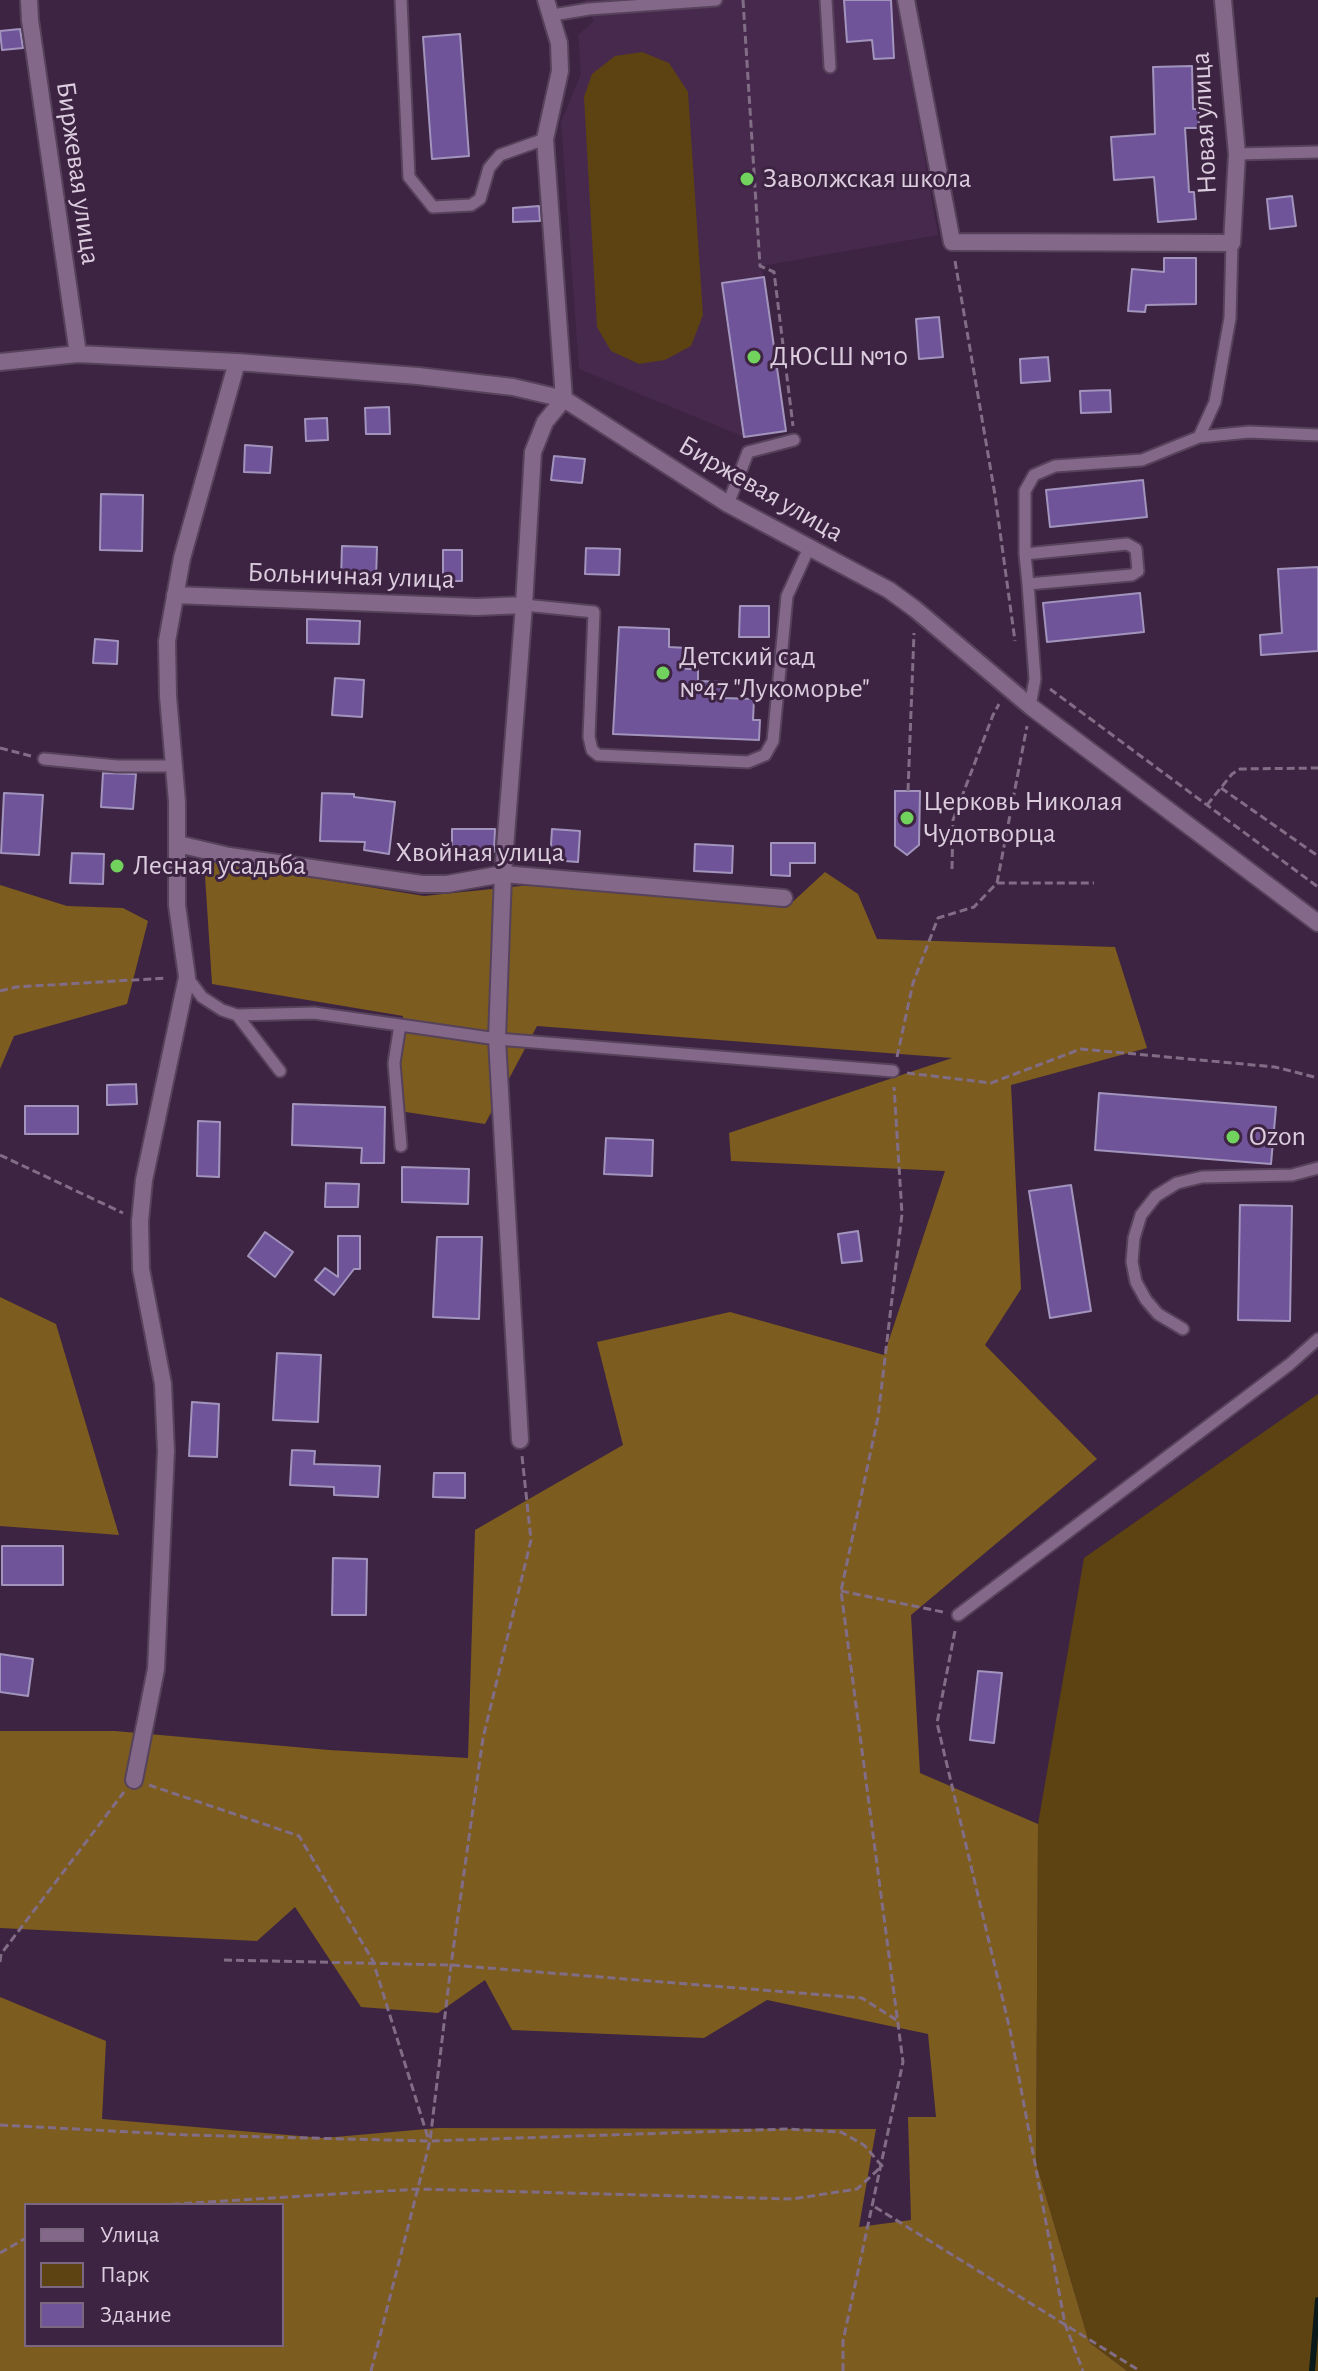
<!DOCTYPE html>
<html>
<head>
<meta charset="utf-8">
<style>
	body { margin:0 }
	#map { position:relative; width:1318px; height:2371px; overflow:hidden; background:#3d2442; font-family:"Alegreya Sans",sans-serif }
	canvas { display:block }
	.legend { position:absolute; left:24px; top:2203px; width:260px; height:144px; box-sizing:border-box; background:#3d2442; border:2px solid #7c6780; margin:0; padding:10px 14px; list-style:none; font-size:24px; color:#dbccde }
	.legend li { display:flex; align-items:center; gap:16px; height:40px }
	.legend b { width:40px; border:2px solid #7c6780 }
</style>
</head>
<body>
<div id="map">
<canvas width="1318" height="2371"></canvas>
<ul class="legend">
<li><b style="height:10px;background:#84688a"></b>Улица</li>
<li><b style="height:22px;background:#5c4311"></b>Парк</li>
<li><b style="height:22px;background:#6f5499"></b>Здание</li>
</ul>
</div>
<script>
const ctx = document.querySelector('canvas').getContext('2d');
ctx.lineJoin = 'round';
function fill(path, color) { ctx.fillStyle = color; ctx.fill(path, 'evenodd'); }
const shape = rows => new Path2D(rows.map(r => 'M' + r).join(''));
function strokePath(path, color, width, dash) { ctx.strokeStyle = color; ctx.lineWidth = width; ctx.lineCap = dash ? 'butt' : 'round'; ctx.setLineDash(dash || []); ctx.stroke(path); }
function write(font, color, halo, rows, align = 'center') {
  ctx.font = font + ' "Alegreya Sans",sans-serif'; ctx.lineWidth = 6; ctx.setLineDash([]); ctx.textBaseline = 'middle'; ctx.strokeStyle = halo; ctx.fillStyle = color; for (const [text, x, y, turn = 0] of rows) {
    ctx.save(); ctx.translate(x, y); ctx.rotate((+turn || 0) * Math.PI / 180); ctx.textAlign = isNaN(turn) ? turn : align; if (halo) ctx.strokeText(text, 0, 0); ctx.fillText(text, 0, 0); ctx.restore();
  }
}
const built = shape([
	[584,0,897,0,938,235,761,266,764,277,723,283,744,437,579,369,561,122,581,74,578,35,594,21]
]);
const green = shape([
	[642,52,669,63,688,92,703,315,691,346,665,360,639,364,611,351,597,327,584,97,592,74,615,56],
	[1318,1394,1318,2371,1127,2371,1089,2342,1036,2163,1038,1824,1084,1558]
]);
const forest = shape([
	[204,860,424,896,540,884,786,908,825,872,858,894,877,939,1115,947,1147,1048,1011,1085,1021,1289,985,1345,1097,1459,911,1615,920,1773,1038,1824,1036,2163,1089,2342,1127,2371,0,2371,0,1997,106,2041,102,2119,323,2138,438,2128,876,2129,859,2227,911,2220,908,2117,936,2117,928,2034,767,2000,704,2038,512,2030,485,1980,438,2013,361,2007,295,1907,257,1941,0,1928,0,1731,115,1731,329,1750,468,1758,475,1530,623,1445,597,1342,730,1312,884,1355,945,1171,731,1161,729,1133,952,1058,537,1026,485,1124,399,1111,403,1016,212,984],
	[26,2205,282,2205,282,2345,26,2345],
	[0,885,67,906,123,908,148,921,127,1004,14,1036,0,1069],
	[0,1297,56,1324,119,1535,0,1526]
]);
const stream = shape([
	[1312,2371,1318,2300]
]);
const building = shape([
	[844,0,891,0,894,58,874,59,872,40,847,42,844,0],
	[20,29,23,48,2,50,0,31,20,29],
	[460,34,469,156,432,159,423,37,460,34],
	[1192,66,1193,109,1199,109,1199,128,1185,128,1189,192,1194,192,1196,219,1158,222,1154,177,1114,180,1111,137,1155,134,1153,67,1192,66],
	[1292,196,1296,226,1270,229,1267,199,1292,196],
	[539,206,540,221,513,222,513,208,539,206],
	[1164,258,1196,258,1196,304,1146,305,1145,312,1128,311,1132,269,1164,272,1164,258],
	[764,277,786,431,744,437,722,283,764,277],
	[939,317,943,357,919,359,916,319,939,317],
	[1048,357,1050,381,1021,383,1020,359,1048,357],
	[1110,390,1111,412,1081,413,1080,391,1110,390],
	[389,407,390,434,366,434,365,408,389,407],
	[327,418,328,440,306,441,305,419,327,418],
	[245,445,272,447,270,473,244,472,245,445],
	[554,456,585,459,582,483,551,480,554,456],
	[1143,480,1147,517,1050,527,1046,490,1143,480],
	[101,494,143,495,142,551,100,550,101,494],
	[342,546,377,547,376,580,341,579,342,546],
	[586,548,620,549,619,575,585,574,586,548],
	[443,550,462,550,462,581,443,581,443,550],
	[1318,567,1318,651,1261,655,1260,635,1282,633,1278,569,1318,567],
	[1140,593,1144,632,1047,642,1043,603,1140,593],
	[740,606,769,606,769,637,739,637,740,606],
	[307,619,360,621,359,644,307,643,307,619],
	[619,627,669,629,669,647,687,648,686,669,698,669,698,681,725,682,724,698,754,699,753,720,760,720,759,740,613,734,619,627],
	[95,639,118,641,117,664,93,663,95,639],
	[335,678,364,680,362,717,332,715,335,678],
	[103,773,136,774,133,809,101,807,103,773],
	[895,791,920,791,919,845,907,855,895,846,895,791],
	[4,793,43,795,39,855,1,853,4,793],
	[322,793,354,794,354,797,395,802,389,854,364,850,365,842,320,841,322,793],
	[452,829,495,829,494,852,452,852,452,829],
	[552,829,580,831,578,862,550,860,552,829],
	[771,843,815,843,815,863,790,863,790,876,771,875,771,843],
	[695,844,733,846,732,873,694,871,695,844],
	[72,853,104,854,103,884,70,883,72,853],
	[136,1084,137,1104,107,1105,107,1085,136,1084],
	[1099,1093,1276,1107,1271,1164,1095,1150,1099,1093],
	[293,1104,385,1107,384,1163,361,1163,362,1148,292,1145,293,1104],
	[25,1106,78,1106,78,1134,25,1134,25,1106],
	[198,1121,220,1122,219,1177,197,1176,198,1121],
	[606,1138,653,1140,652,1176,604,1174,606,1138],
	[402,1167,469,1169,468,1204,402,1202,402,1167],
	[326,1183,359,1184,358,1207,325,1207,326,1183],
	[1071,1185,1091,1311,1050,1318,1029,1191,1071,1185],
	[1240,1205,1292,1206,1290,1321,1238,1320,1240,1205],
	[858,1231,862,1261,842,1263,838,1234,858,1231],
	[265,1232,293,1252,275,1277,248,1256,265,1232],
	[338,1236,360,1236,360,1269,354,1269,334,1295,315,1280,325,1268,338,1277,338,1236],
	[437,1237,482,1237,479,1319,433,1317,437,1237],
	[277,1353,321,1355,318,1422,273,1420,277,1353],
	[192,1402,219,1404,217,1457,189,1456,192,1402],
	[292,1450,315,1451,314,1464,380,1466,378,1497,334,1495,334,1487,290,1485,292,1450],
	[434,1473,465,1473,465,1498,433,1497,434,1473],
	[2,1546,63,1546,63,1585,2,1585,2,1546],
	[333,1558,367,1559,366,1615,332,1615,333,1558],
	[0,1654,33,1659,28,1696,0,1692,0,1654],
	[978,1671,1002,1673,994,1743,970,1740,978,1671]
]);
const path = shape([
	[743,0,760,266,774,272,793,426],
	[955,261,995,495,1015,641],
	[1050,689,1318,887],
	[0,748,31,756],
	[1221,788,1318,856],
	[908,791,914,633],
	[1207,805,1232,774,1240,769,1318,768],
	[952,869,953,820,993,715,999,704],
	[997,883,1027,726],
	[0,991,16,987,167,978],
	[897,1057,913,983,938,918,974,907,997,883,1094,883],
	[907,1073,991,1083,1081,1049,1275,1067,1318,1078],
	[0,1155,123,1213],
	[841,1591,943,1612],
	[955,1631,937,1723,1010,2030,1065,2324,1083,2371],
	[149,1785,299,1836,373,1961,429,2141],
	[224,1960,451,1965,862,1998,898,2021],
	[0,1962,1,1954,124,1792],
	[0,2125,187,2135,429,2141,787,2129,841,2132,864,2145,882,2166,857,2189,792,2199,418,2189,159,2205],
	[875,2207,1140,2371],
	[0,2253,26,2238],
	[371,2371,430,2141,451,1965,483,1738,531,1540,522,1456],
	[843,2371,843,2341,903,2062,841,1591,878,1417,902,1214,894,1087]
]);
const service = shape([
	[401,0,409,177,433,207,471,205,480,199,489,168,500,155,545,139],
	[826,0,830,67],
	[553,15,589,9,716,0],
	[1237,154,1318,152],
	[1199,437,1249,432,1318,435],
	[728,504,748,452,794,440],
	[1025,554,1025,491,1034,475,1055,466,1142,460,1199,437,1215,402,1230,318,1232,243],
	[1028,584,1132,575,1138,571,1136,549,1127,544,1025,554,1028,584,1035,679,1030,706],
	[524,605,594,612,589,737,592,750,598,755,748,762,765,755,773,741,787,596,809,548],
	[44,759,117,766,175,766],
	[187,977,202,997,222,1010,237,1015,314,1013,400,1025,394,1063,401,1146],
	[237,1015,280,1071],
	[400,1025,497,1039,893,1071],
	[1183,1329,1158,1314,1146,1300,1136,1282,1132,1262,1134,1238,1141,1215,1156,1196,1177,1183,1202,1177,1292,1175,1318,1168],
	[958,1615,1290,1364,1318,1339]
]);
const minor = shape([
	[29,0,30,20,78,354],
	[906,0,952,242,1232,243,1237,154,1223,0],
	[0,362,78,354,237,362,418,376,513,387,564,399,728,504,889,590,915,609,1030,706,1318,923],
	[175,595,477,607,524,605],
	[178,844,229,856,422,884,447,884,503,874,784,898],
	[520,1440,497,1039,503,874,524,605,533,452,545,422,564,399,545,139,560,71,559,43,546,0],
	[134,1780,156,1669,166,1451,163,1384,141,1269,140,1221,144,1180,187,977,177,905,177,802,168,696,167,641,182,558,237,362]
]);
const markers = [
	[747,179,8,"#71d25e"],
	[754,357,8,"#71d25e"],
	[663,673,8,"#71d25e"],
	[907,818,8,"#71d25e"],
	[117,866,8,"#71d25e"],
	[1233,1137,8,"#71d25e"]
];
const streetNames = [
	["Новая улица",1204,123,-93],
	["Биржевая улица",78,173,82],
	["Биржевая улица",761,489,30],
	["Больничная улица",351,576,2],
	["Хвойная улица",480,853]
];
const poiNames = [
	["Заволжская школа",763,179],
	["ДЮСШ №10",770,357],
	["Детский сад",679,657],
	["№47 \"Лукоморье\"",679,689],
	["Церковь Николая",923,802],
	["Чудотворца",923,834],
	["Лесная усадьба",133,866],
	["Ozon",1249,1137]
];
fill(built, '#47294d');
fill(green, '#5c4311');
fill(forest, '#7c5c1f');
strokePath(stream, '#0a1a1b', 6);
fill(building, '#6f5499');
strokePath(building, '#a294bd', 2);
strokePath(service, '#57425b', 15);
strokePath(minor, '#57425b', 20);
strokePath(path, '#826d86', 3, [8, 4]);
strokePath(service, '#84688a', 11);
strokePath(minor, '#84688a', 16);
for (const [x, y, r, color] of markers) { const dot = new Path2D(); dot.arc(x, y, r, 0, 2 * Math.PI); ctx.fillStyle = color; ctx.fill(dot); strokePath(dot, '#3d2442', 3); }
write('28px', '#dbccde', '#3d2442', streetNames);
write('28px', '#dbccde', '#3d2442', poiNames, 'left');
</script>
</body>
</html>
